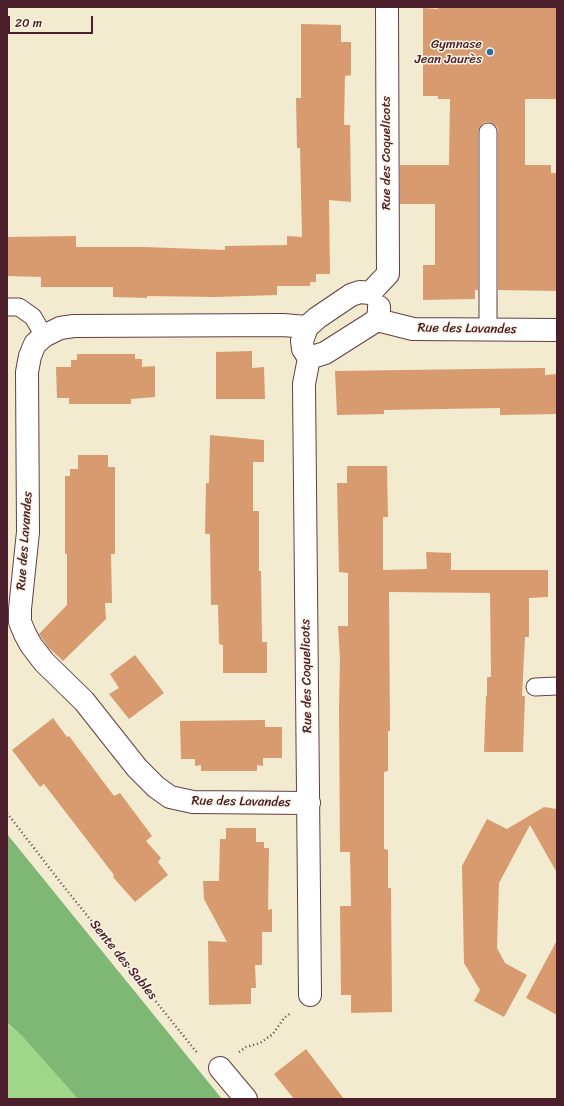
<!DOCTYPE html>
<html>
<head>
<meta charset="utf-8">
<style>
	body { margin:0 }
	#map { position:relative; width:564px; height:1106px; overflow:hidden; background:#f2ebd0; font-family:Sriracha,sans-serif }
	canvas { display:block }
	.frame { position:absolute; inset:0; border:8px solid #4a1f2b; pointer-events:none }
	.scale { position:absolute; left:8px; top:16px; width:85px; height:18px; box-sizing:border-box; border:2px solid #4a1f2b; border-top:0; padding-left:5px; font-size:12px; line-height:14px; white-space:nowrap; color:#4a1f2b; -webkit-text-stroke:3px #fcf5e5; paint-order:stroke }
</style>
</head>
<body>
<div id="map">
<canvas width="564" height="1106"></canvas>
<div class="frame"></div>
<div class="scale">20 m</div>
</div>
<script>
const ctx = document.querySelector('canvas').getContext('2d');
ctx.lineJoin = 'round';
function fill(path, color) { ctx.fillStyle = color; ctx.fill(path, 'evenodd'); }
const shape = rows => new Path2D(rows.map(r => 'M' + r).join(''));
function strokePath(path, color, width, dash) { ctx.strokeStyle = color; ctx.lineWidth = width; ctx.lineCap = dash ? 'butt' : 'round'; ctx.setLineDash(dash || []); ctx.stroke(path); }
function write(font, color, halo, rows, align = 'center') {
  ctx.font = font + ' Sriracha,sans-serif'; ctx.lineWidth = 3; ctx.setLineDash([]); ctx.textBaseline = 'middle'; ctx.strokeStyle = halo; ctx.fillStyle = color; for (const [text, x, y, turn = 0] of rows) {
    ctx.save(); ctx.translate(x, y); ctx.rotate((+turn || 0) * Math.PI / 180); ctx.textAlign = isNaN(turn) ? turn : align; if (halo) ctx.strokeText(text, 0, 0); ctx.fillText(text, 0, 0); ctx.restore();
  }
}
const green = shape([
	[7,1024,22,1036,78,1099,7,1099]
]);
const forest = shape([
	[7,834,222,1099,78,1099,22,1036,7,1023]
]);
const building = shape([
	[438,7,557,7,557,99,525,99,525,165,551,165,551,173,557,173,557,291,498,290,498,132,497,127,493,124,488,122,483,123,480,127,478,132,478,290,475,290,475,299,423,300,423,265,435,265,435,204,400,204,400,165,449,165,450,99,438,99,438,96,423,96,423,8,438,9],
	[301,24,341,25,341,42,351,42,351,75,345,76,344,125,350,125,351,202,329,200,330,274,316,274,316,282,310,282,310,286,277,286,277,295,215,297,147,296,147,298,113,297,113,287,41,287,41,277,7,276,7,237,76,236,76,247,145,247,225,250,225,246,287,245,287,236,302,237,300,148,297,148,296,98,301,98],
	[252,351,252,368,264,367,265,399,216,399,216,352],
	[77,354,135,354,135,359,142,359,142,367,155,366,155,397,131,399,131,404,69,404,69,398,57,398,56,367,71,367,71,360,77,360],
	[545,368,545,375,557,374,557,414,500,415,500,408,384,410,384,414,337,415,335,371],
	[210,435,264,440,264,462,253,462,253,511,259,511,259,571,261,571,262,642,267,642,267,673,223,673,223,645,219,644,218,605,211,605,210,534,205,534,206,483,209,483],
	[78,455,108,455,108,467,115,467,115,554,111,554,112,603,105,603,106,619,63,661,48,647,39,634,67,605,67,554,65,554,65,476,70,476,70,469,78,469],
	[347,466,387,466,388,517,383,517,383,570,427,569,426,552,451,553,451,570,548,570,548,597,529,598,529,637,525,637,522,696,525,696,523,752,484,752,486,696,487,695,487,677,491,677,490,593,389,592,390,731,388,731,388,771,384,772,384,849,388,850,388,888,391,888,392,1012,351,1013,351,995,341,995,340,906,351,906,350,852,340,852,339,707,340,660,338,626,348,626,348,573,339,572,337,483,347,483],
	[135,655,164,693,129,719,109,694,119,688,110,674],
	[53,718,67,737,69,736,114,796,120,793,152,836,146,841,161,858,158,862,168,875,135,902,113,877,114,875,44,784,40,787,12,750],
	[265,720,265,727,282,727,282,758,263,758,263,766,257,765,257,771,201,771,201,765,195,766,195,759,181,759,180,721],
	[544,807,557,809,557,873,530,825,499,883,497,948,505,963,527,975,504,1017,474,1001,480,990,464,963,462,866,487,819,507,829],
	[226,828,256,828,256,842,264,842,264,848,269,848,268,910,272,909,272,932,262,932,262,965,255,965,256,988,251,988,251,1004,209,1005,208,941,227,942,204,899,203,881,219,881,220,839,226,839],
	[557,940,557,1015,526,998],
	[306,1049,344,1099,294,1099,274,1074]
]);
const path = shape([
	[7,813,61,883,198,1054],
	[239,1052,246,1047,260,1043,273,1034,284,1018,291,1013]
]);
const service = shape([
	[488,132,488,330],
	[7,307,19,307,33,317,44,336],
	[535,687,557,686]
]);
const minor = shape([
	[370,293,388,274,387,7],
	[377,320,413,329,557,330],
	[307,327,283,325,74,326,60,328,44,336,35,344,30,356,27,372,28,532,20,609,20,622,25,634,31,645,44,662,84,701,137,768,156,787,170,797,193,802,309,803],
	[309,358,304,384,310,995],
	[309,358,325,353,377,320,379,312,379,307],
	[309,358,303,349,302,341,307,327,317,318,351,295,360,292,370,293],
	[220,1068,246,1099]
]);
const markers = [
	[490,52,4,"#1f6fb2"]
];
const poiNames = [
	["Gymnase",482,45],
	["Jean Jaurès",482,60]
];
const streetNames = [
	["Rue des Coquelicots",387,153,-90],
	["Rue des Lavandes",467,329,1],
	["Rue des Lavandes",25,541,-86],
	["Rue des Coquelicots",307,676,-91],
	["Rue des Lavandes",241,802,1],
	["Sente des Sables",123,960,51]
];
fill(green, '#9fd688');
fill(forest, '#7fb774');
fill(building, '#d79b6f');
strokePath(service, '#633e44', 19);
strokePath(minor, '#633e44', 24);
strokePath(path, '#633e44', 2.5, [1, 3]);
strokePath(service, '#fff', 17);
strokePath(minor, '#fff', 22);
for (const [x, y, r, color] of markers) { const dot = new Path2D(); dot.arc(x, y, r, 0, 2 * Math.PI); ctx.fillStyle = color; ctx.fill(dot); strokePath(dot, '#fcf5e5', 1.5); }
write('13px', '#4a1f2b', '#fcf5e5', poiNames, 'right');
write('13px', '#4a1f2b', '#fcf5e5', streetNames);
</script>
</body>
</html>
